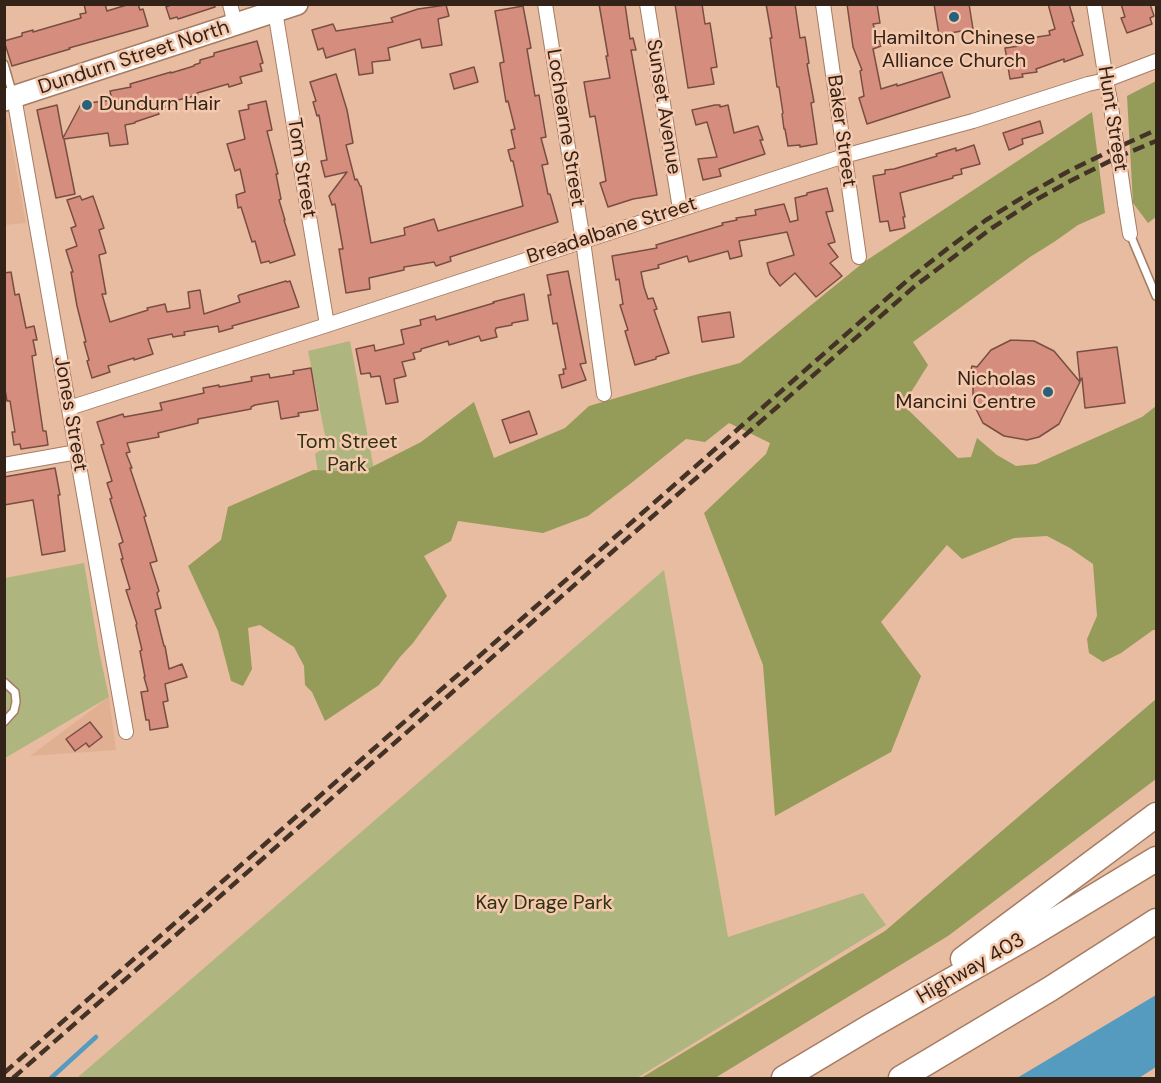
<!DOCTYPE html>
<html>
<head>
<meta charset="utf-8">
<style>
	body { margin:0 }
	#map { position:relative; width:1161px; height:1083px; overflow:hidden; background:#e8bca1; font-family:"DM Sans",sans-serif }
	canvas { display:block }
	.frame { position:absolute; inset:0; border:6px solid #322218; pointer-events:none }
</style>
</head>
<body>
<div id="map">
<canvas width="1161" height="1083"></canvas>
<div class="frame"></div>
</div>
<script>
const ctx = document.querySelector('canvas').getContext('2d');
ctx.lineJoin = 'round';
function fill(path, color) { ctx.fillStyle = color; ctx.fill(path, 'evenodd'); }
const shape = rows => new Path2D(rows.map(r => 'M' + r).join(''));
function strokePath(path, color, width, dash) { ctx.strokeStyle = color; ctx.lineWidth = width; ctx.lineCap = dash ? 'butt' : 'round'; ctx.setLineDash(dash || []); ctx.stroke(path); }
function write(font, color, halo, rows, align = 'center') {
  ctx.font = font + ' "DM Sans",sans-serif'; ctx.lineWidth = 5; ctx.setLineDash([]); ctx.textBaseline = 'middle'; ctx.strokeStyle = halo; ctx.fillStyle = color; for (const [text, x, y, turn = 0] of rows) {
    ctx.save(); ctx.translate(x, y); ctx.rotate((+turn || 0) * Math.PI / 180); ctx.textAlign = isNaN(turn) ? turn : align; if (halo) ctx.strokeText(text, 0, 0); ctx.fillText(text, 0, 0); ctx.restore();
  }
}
const built = shape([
	[7,118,26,223,5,225,4,119],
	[109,697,116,750,30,756]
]);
const green = shape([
	[350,341,375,475,319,479,315,454,327,445,308,351],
	[84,563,99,651,109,697,5,758,5,578],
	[664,570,728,937,863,893,886,925,637,1078,77,1078]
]);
const forest = shape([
	[1156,81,1156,217,1148,223,1133,203,1127,96],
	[1092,112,1105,213,1078,225,1054,242,1030,257,913,342,928,365,903,405,958,458,971,457,977,438,997,455,1016,466,1036,464,1142,417,1156,406,1156,630,1153,630,1121,653,1103,662,1089,653,1087,639,1097,616,1093,564,1070,548,1047,536,1014,538,962,559,947,545,881,622,921,676,891,752,775,816,763,665,704,513,766,454,770,443,729,423,705,442,686,439,630,484,588,516,543,533,458,521,451,541,424,556,447,596,413,643,400,657,379,685,325,721,312,692,305,685,304,666,294,647,260,625,248,628,252,669,243,686,231,681,218,631,188,566,221,540,228,507,313,470,362,472,421,442,474,402,494,458,565,428,589,406,691,376,740,363,864,262],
	[1156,699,1156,779,948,936,715,1078,641,1078,885,931]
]);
const water = shape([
	[1156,995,1156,1067,1139,1078,1017,1078]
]);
const stream = shape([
	[51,1078,96,1037]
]);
const building = shape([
	[84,4,105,4,107,11,130,4,138,4,140,10,143,9,148,26,69,48,70,49,12,66,4,41,22,36,22,33,33,30,33,32,81,18,80,14,86,13,84,4],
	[173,4,215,4,215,7,178,19,177,17,170,19,166,7,173,4],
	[599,4,625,4,630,39,633,38,636,50,631,50,657,195,633,199,608,207,600,183,606,181,595,116,590,117,584,82,610,78,606,56,608,56,599,4],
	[675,4,702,4,705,24,710,23,717,67,711,68,714,84,688,88,675,4],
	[766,4,795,4,800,38,805,37,806,43,809,63,807,64,814,102,811,103,817,144,800,147,800,145,788,146,785,129,784,129,782,114,783,113,779,87,777,87,770,38,772,38,766,4],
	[847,4,877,4,880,23,873,24,881,46,873,49,881,89,897,84,897,86,942,72,950,97,867,124,859,98,864,96,860,71,862,70,853,47,847,4],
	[934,4,969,4,973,29,939,35,934,4],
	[1048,4,1069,4,1074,21,1072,22,1083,55,1064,62,1064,59,1036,69,1037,72,1022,74,1023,77,1010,79,1005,48,1019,46,1018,40,1050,35,1049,31,1055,29,1048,4],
	[1121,4,1150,4,1154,16,1150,18,1152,24,1127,33,1121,18,1125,17,1121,4],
	[446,5,449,16,438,19,442,45,422,48,420,39,388,48,390,60,372,62,373,73,359,75,355,49,326,58,323,48,318,50,312,30,333,24,336,31,393,22,391,18,418,9,446,5],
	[523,6,531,48,527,49,535,96,539,95,546,137,541,138,548,164,542,165,548,194,550,194,558,222,450,257,451,261,436,266,434,262,404,267,404,270,369,278,370,289,346,293,339,249,343,249,335,204,332,205,329,196,347,172,325,177,321,161,327,160,319,115,317,116,313,102,316,101,310,82,336,74,347,110,353,143,346,145,355,180,357,179,360,186,361,186,371,243,405,235,404,228,434,219,438,231,523,206,513,161,511,161,508,150,515,148,511,130,515,129,508,101,506,102,500,65,500,63,504,62,495,11,523,6],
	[257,41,263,63,260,64,262,71,240,77,242,83,229,87,228,84,197,93,198,95,174,101,175,104,157,110,159,114,135,122,135,123,125,125,128,144,110,146,108,133,64,139,75,194,56,198,37,110,57,105,63,138,81,104,112,100,110,91,131,87,130,84,171,72,171,73,194,66,194,65,200,63,200,60,214,56,214,53,257,41],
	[474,67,478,82,454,89,450,74,474,67],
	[266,101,272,130,267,131,278,174,276,174,281,199,279,200,285,220,284,220,295,255,270,263,269,261,261,263,255,241,252,242,241,207,238,208,236,195,245,192,240,169,235,171,227,144,245,139,239,111,249,109,248,105,266,101],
	[715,105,720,105,720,107,728,105,734,133,758,126,763,140,760,140,765,154,719,169,721,176,703,180,698,159,717,157,707,122,696,125,692,110,715,105],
	[1040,121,1043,133,1022,139,1023,144,1009,150,1003,133,1040,121],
	[974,145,980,164,961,169,962,174,953,176,953,178,900,193,905,217,903,217,905,228,890,231,888,221,880,222,873,176,885,174,885,170,894,169,937,156,936,154,956,148,956,151,974,145],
	[827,188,833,211,826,212,835,242,828,244,838,257,830,263,842,276,816,297,795,273,780,286,770,274,767,263,794,255,787,232,739,241,742,256,730,259,728,251,689,262,687,256,658,265,659,268,641,272,644,287,648,299,653,298,657,309,654,310,669,353,656,357,656,359,635,365,625,331,628,330,620,305,623,304,619,279,616,280,612,256,657,248,656,245,723,225,722,223,737,220,736,218,756,215,755,210,784,204,790,222,798,220,795,198,807,195,807,193,827,188],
	[80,196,82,200,93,196,104,228,99,230,106,253,99,255,106,294,102,294,110,322,148,310,147,308,165,304,167,312,190,308,188,292,200,290,204,314,240,302,238,296,239,295,286,281,287,282,290,281,299,307,232,326,233,328,219,332,218,326,184,332,185,335,173,337,172,334,148,339,153,354,134,360,134,358,108,366,110,372,92,378,87,361,89,360,84,342,86,342,77,306,71,272,73,272,66,250,77,246,71,228,76,226,67,200,80,196],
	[568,271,586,363,580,364,586,380,562,388,559,375,564,374,563,369,566,369,557,323,553,324,548,295,551,295,547,275,568,271],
	[11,272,15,295,19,294,26,328,34,326,37,340,33,340,36,355,32,356,43,431,46,431,48,445,21,449,20,444,14,445,12,432,15,432,10,401,7,401,4,384,4,273,11,272],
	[524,294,528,320,512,323,512,325,496,328,496,329,495,330,497,337,481,341,479,336,449,345,448,341,421,349,421,351,413,353,415,359,402,362,406,376,394,379,398,402,386,404,380,376,371,377,370,373,361,374,356,349,374,345,375,351,404,344,401,330,421,325,420,320,435,316,436,320,494,303,493,302,524,294],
	[730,312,734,337,702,342,698,317,730,312],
	[1011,340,1034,341,1054,351,1080,382,1059,424,1039,437,1027,440,1004,436,983,423,973,403,973,381,968,380,972,366,977,367,991,350,1011,340],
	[1117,347,1125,403,1085,408,1082,378,1080,381,1077,352,1117,347],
	[311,368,318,410,298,413,299,416,281,419,278,401,255,405,251,407,251,409,198,419,198,423,158,433,159,437,127,443,130,452,126,453,132,468,130,468,146,516,144,517,157,561,150,563,159,591,157,593,161,608,155,610,164,646,165,646,169,669,182,664,187,677,165,684,168,701,163,702,168,727,150,730,149,720,146,720,141,692,148,691,144,677,145,677,140,651,142,650,136,625,137,624,126,590,130,589,121,559,123,559,119,544,123,542,110,499,112,498,107,483,112,481,101,445,104,444,97,422,123,414,124,417,162,410,160,403,204,393,203,388,219,385,219,387,252,381,251,377,269,374,270,378,294,374,293,371,311,368],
	[529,411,537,434,510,443,502,420,529,411],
	[55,468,60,495,58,495,65,551,42,555,33,500,4,505,4,477,55,468],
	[90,722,102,737,89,747,86,743,75,751,66,739,90,722]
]);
const service = shape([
	[4,64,13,95],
	[1130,234,1156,296],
	[4,682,15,692,16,702,14,711,4,722]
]);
const minor = shape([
	[230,4,235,24],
	[545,4,583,241,604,394],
	[647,4,680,209],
	[823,4,859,257],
	[1094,4,1106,80,1110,100],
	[275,11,327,325],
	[14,97,126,732],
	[1125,203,1130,234],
	[69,408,327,325,844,156,973,121,1088,84,1106,80,1156,61],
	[4,465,77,452]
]);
const primary = shape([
	[4,100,297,4]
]);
const motorway = shape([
	[963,959,1156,815],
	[784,1078,871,1026,1032,934,1156,859],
	[901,1078,1050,989,1156,921]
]);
const rail = shape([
	[4,1073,909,279,947,249,986,220,1028,194,1069,171,1114,149,1156,130],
	[13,1078,915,286,992,228,1032,202,1074,179,1118,157,1156,141]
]);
const minorBridge = shape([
	[1110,100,1125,203]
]);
const markers = [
	[954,17,6,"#29607b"],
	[87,105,6,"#29607b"],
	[1048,392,6,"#29607b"]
];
const poiNames = [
	["Hamilton Chinese",954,39],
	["Alliance Church",954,62],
	["Dundurn Hair",99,105,"left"],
	["Nicholas",1036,380,"right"],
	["Mancini Centre",1036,403,"right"]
];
const streetNames = [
	["Dundurn Street North",134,58,-18],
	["Sunset Avenue",663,107,81],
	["Hunt Street",1112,119,81],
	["Lochearne Street",565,128,81],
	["Baker Street",841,131,82],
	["Tom Street",301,168,81],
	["Breadalbane Street",612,231,-18],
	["Jones Street",70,414,80],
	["Highway 403",971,969,-30]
];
const parkNames = [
	["Tom Street",347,443],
	["Park",347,466],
	["Kay Drage Park",544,904]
];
fill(built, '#e1b092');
fill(green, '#afb57e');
fill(forest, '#959b58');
fill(water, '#559bc0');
strokePath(stream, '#559bc0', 4.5);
fill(building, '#d58e7e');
strokePath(building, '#794d43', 1.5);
strokePath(service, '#a57c63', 10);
strokePath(minor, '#a57c63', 16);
strokePath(primary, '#a57c63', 24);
strokePath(motorway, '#a57c63', 27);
strokePath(service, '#fff', 7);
strokePath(minor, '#fff', 14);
strokePath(primary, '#fff', 21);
strokePath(motorway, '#fff', 24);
strokePath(rail, '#453226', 4.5, [12, 6]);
strokePath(minorBridge, '#a57c63', 16, []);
strokePath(minorBridge, '#fff', 14);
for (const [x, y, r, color] of markers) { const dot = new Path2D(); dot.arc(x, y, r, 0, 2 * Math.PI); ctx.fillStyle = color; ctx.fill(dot); strokePath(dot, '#f5c9ae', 2); }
write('20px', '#322218', '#f5c9ae', poiNames);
write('20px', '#322218', '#f5c9ae', streetNames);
write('20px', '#2e3113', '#f5c9ae', parkNames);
</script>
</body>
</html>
